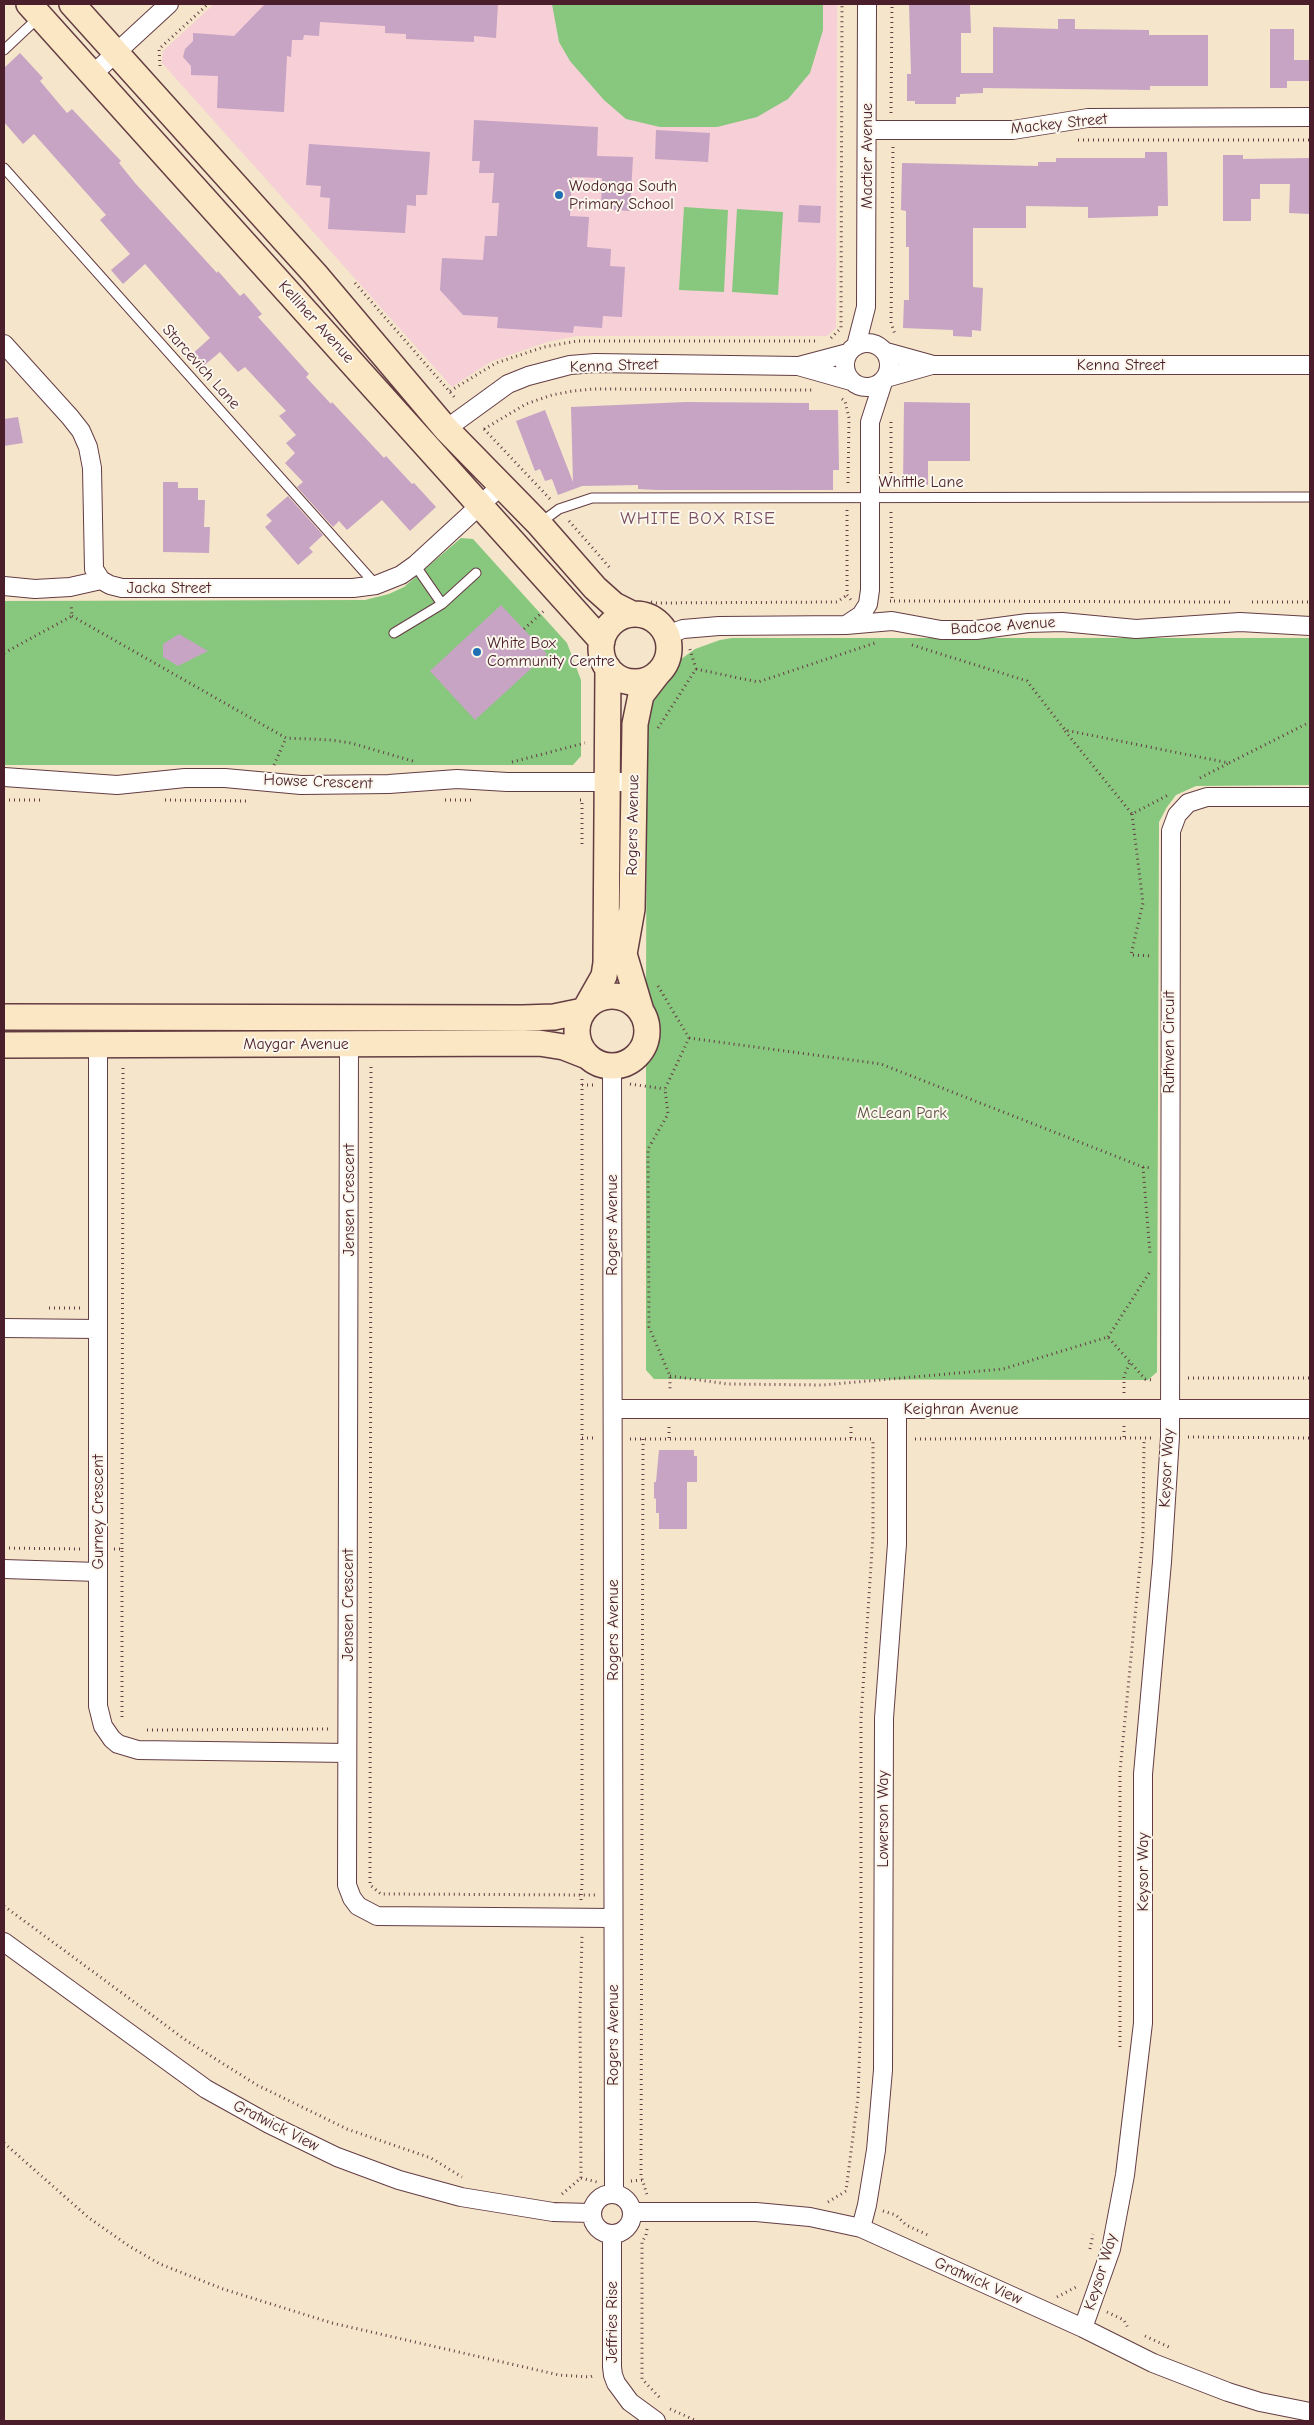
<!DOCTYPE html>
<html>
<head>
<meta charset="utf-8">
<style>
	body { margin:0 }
	#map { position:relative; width:1314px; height:2425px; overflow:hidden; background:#f4e5cb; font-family:"Comic Neue",sans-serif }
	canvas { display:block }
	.frame { position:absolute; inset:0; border:5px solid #4a1f2b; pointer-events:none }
</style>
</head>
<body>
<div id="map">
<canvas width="1314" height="2425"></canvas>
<div class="frame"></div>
</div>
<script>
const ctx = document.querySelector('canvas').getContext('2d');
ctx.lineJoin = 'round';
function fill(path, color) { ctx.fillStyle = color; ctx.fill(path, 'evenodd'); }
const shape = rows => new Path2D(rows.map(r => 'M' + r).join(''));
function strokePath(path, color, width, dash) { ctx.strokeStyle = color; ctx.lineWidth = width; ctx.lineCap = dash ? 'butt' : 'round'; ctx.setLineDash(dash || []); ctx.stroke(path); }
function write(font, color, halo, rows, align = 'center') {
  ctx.font = font + ' "Comic Neue",sans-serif'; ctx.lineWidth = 4; ctx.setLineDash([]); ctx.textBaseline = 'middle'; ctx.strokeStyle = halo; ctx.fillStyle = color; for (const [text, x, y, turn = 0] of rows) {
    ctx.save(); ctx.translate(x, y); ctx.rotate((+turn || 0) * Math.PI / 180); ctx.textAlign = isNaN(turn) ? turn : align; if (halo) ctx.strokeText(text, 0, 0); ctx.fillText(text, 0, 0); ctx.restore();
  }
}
const built = shape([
	[214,4,837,4,836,328,827,336,576,336,547,342,490,362,452,387,162,63,163,51]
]);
const green = shape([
	[552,4,823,4,823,30,810,73,788,99,757,117,717,127,660,127,626,119,604,100,570,61,559,42],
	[684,207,728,210,724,292,679,290],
	[737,209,783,212,778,295,732,292],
	[461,538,473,539,567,643,581,680,581,756,573,765,4,765,4,601,365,600,389,594,404,587],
	[732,638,1310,638,1310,785,1196,786,1176,795,1167,807,1159,822,1157,1372,1148,1380,654,1379,646,1370,646,1067,655,1044,656,1015,646,990,647,727,653,696,665,676,677,662,695,649,720,640]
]);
const building = shape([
	[265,4,498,4,496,38,474,36,474,42,406,39,406,34,385,33,385,26,320,22,319,36,304,35,303,40,292,40,291,57,287,56,284,112,217,108,218,76,191,75,191,66,183,57,185,49,193,41,193,33,234,36],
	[909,4,970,5,971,33,961,33,961,73,993,73,993,27,1058,29,1058,19,1075,19,1075,29,1149,30,1149,35,1208,35,1208,86,1150,86,1150,90,983,88,983,93,960,94,960,97,956,97,956,104,915,104,915,101,907,101,907,74,911,74],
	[1270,29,1294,29,1294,60,1310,60,1310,81,1287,81,1287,88,1270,88],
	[20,53,43,78,40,81,67,113,72,109,121,161,119,163,135,183,217,273,218,271,240,296,244,293,262,314,258,317,309,374,306,377,331,404,332,402,384,458,386,456,412,484,414,483,436,507,410,531,382,500,347,530,339,521,333,527,297,487,303,482,285,463,295,453,286,443,296,435,279,416,286,411,245,367,238,372,220,352,201,368,190,356,210,338,145,264,123,284,111,270,130,254,100,220,106,215,34,134,23,144,4,122,4,68],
	[474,120,598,127,597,156,633,157,630,211,601,209,602,178,572,177,570,216,589,217,587,247,611,249,610,266,625,267,622,317,603,316,602,328,574,326,573,333,497,328,498,317,463,315,440,290,442,258,483,260,485,236,497,236,499,203,492,203,494,173,479,173,480,161,472,161],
	[656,130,710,133,708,162,655,159],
	[309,144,430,152,427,195,416,195,416,206,407,205,405,233,328,229,330,198,320,197,321,186,306,185],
	[1145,152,1167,152,1168,206,1158,206,1158,216,1088,218,1088,207,1026,206,1026,228,973,228,973,287,983,288,981,331,972,330,972,337,953,336,953,330,903,328,904,300,909,300,909,247,906,247,906,211,901,210,902,163,1038,166,1038,162,1056,162,1056,158,1145,158],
	[1223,155,1243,155,1243,159,1310,158,1310,214,1289,213,1290,184,1260,184,1260,199,1251,199,1251,221,1223,221],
	[799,205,821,206,820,223,798,222],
	[686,402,809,403,809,410,838,410,839,470,833,470,833,490,657,490,638,489,638,485,582,486,558,495,552,479,545,481,540,469,535,471,516,421,545,410,573,482,571,407],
	[904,402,970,403,970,461,928,461,928,485,903,485],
	[18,417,23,443,4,446,4,419],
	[163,482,178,482,178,488,198,488,198,500,205,500,204,527,210,527,209,553,163,552],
	[288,496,323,535,309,548,313,552,298,565,265,527,272,521,266,515],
	[501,605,547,654,475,720,430,671],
	[179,634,208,651,178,666,163,657,163,644],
	[659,1450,694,1450,694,1456,697,1456,697,1482,687,1482,687,1529,659,1529,659,1513,656,1513,656,1499,654,1498,654,1482,656,1482]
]);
const path = shape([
	[160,66,159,49,208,4],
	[891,113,892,4],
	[1078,140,1310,140],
	[893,147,891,323,895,334],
	[355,283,456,399],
	[831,338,841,328,842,4],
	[450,391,496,363,544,347,577,341,818,341],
	[842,399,845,401,849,418,848,483],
	[891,422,891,485],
	[484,429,526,404,552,395,573,391,594,389,812,390],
	[484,429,550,499],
	[847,510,847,595,851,600],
	[569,521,611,569],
	[890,601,892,601,891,512],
	[894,601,1231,602],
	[651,602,656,603,837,602,847,595],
	[1252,602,1310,602],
	[72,616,286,738,331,740,351,743,416,762],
	[524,629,545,610],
	[912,645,1027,681,1065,730,1229,763,1310,722],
	[4,653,72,616,71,604],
	[696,669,758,682,878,642],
	[658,728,696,669,689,646],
	[1065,731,1132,814,1170,794],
	[512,762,585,743],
	[274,765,286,738],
	[1200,778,1229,763],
	[4,800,42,800],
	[165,800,249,801],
	[445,800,472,800],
	[580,800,582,800,582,847],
	[1132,814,1143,903,1131,955,1152,956],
	[658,986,689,1038,665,1089,668,1114,648,1149,649,1327,670,1376,670,1392],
	[689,1038,881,1064,1143,1167,1152,1168],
	[371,1067,370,1885,381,1894,595,1895],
	[630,1084,665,1089],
	[582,1085,594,1085],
	[1143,1167,1150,1254],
	[49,1308,81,1308],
	[1108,1337,1151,1270],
	[670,1376,728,1384,823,1385,1003,1369,1108,1337,1145,1379,1152,1380],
	[1188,1378,1310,1378],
	[1124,1393,1124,1376,1130,1362],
	[1124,1426,1124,1439],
	[1188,1437,1310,1438],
	[582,1438,594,1438],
	[669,1438,669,1425],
	[851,1438,851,1426],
	[630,1439,874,1439],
	[643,1439,641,2175,647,2195],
	[915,1439,1151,1438],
	[4,1548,81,1549],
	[114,1549,122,1549,122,1718],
	[122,1549,123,1067],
	[147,1730,331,1729],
	[581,1900,582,1883,582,1077],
	[4,1906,187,2041,257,2085,347,2129,431,2158,462,2177],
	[1120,2047,1120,1771,1143,1534,1144,1439],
	[4,2143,89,2218,129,2246,160,2264,223,2289,332,2323,559,2375,590,2377,595,2375],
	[581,2178,597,2182],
	[631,2181,643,2180],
	[562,2194,581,2178,580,2013,582,1936],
	[828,2202,846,2191,858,2097,861,2014,861,1718,873,1535,873,1439],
	[883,2211,896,2215,906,2225,930,2236],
	[647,2229,646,2235,642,2242,642,2379,661,2399],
	[1090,2249,1093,2234],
	[1057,2297,1078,2286],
	[1107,2312,1124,2320,1128,2328,1130,2329],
	[1145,2336,1171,2348],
	[670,2409,697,2421]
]);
const lane = shape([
	[4,50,38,18],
	[4,168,376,585],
	[540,523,559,509,592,498,1310,497],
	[442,604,476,573],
	[394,633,442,604,415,565]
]);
const street = shape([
	[93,74,169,4],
	[867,130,1013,130,1088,118,1310,117],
	'845 365a22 22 0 1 1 44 0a22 22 0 1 1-44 0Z',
	[4,344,70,417,81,431,88,447,92,468,94,569,101,580,110,585,122,588,353,588,376,585,401,575,415,565,502,485],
	[856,346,866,307,867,4],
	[886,352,933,365,1310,365],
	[799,366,848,353],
	[886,378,932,365],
	[446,429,508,384,528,376,570,365,595,363,798,366,851,381],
	[4,586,35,589,70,587,101,580],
	[846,625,861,615,868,604,870,590,870,422,883,382],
	[667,635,683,629,719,626,846,625,892,621,941,630,976,630,1028,623,1062,622,1136,629,1240,622,1310,626],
	[4,777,117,785,185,778,225,778,301,785,389,784,457,779,507,782,633,782],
	[349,1043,347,1885,352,1898,358,1906,377,1916,613,1918],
	[98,1044,98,1706,103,1726,112,1739,118,1744,138,1750,347,1753],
	[612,1066,614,2193],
	[4,1328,98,1329],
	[613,1409,1310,1409],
	[4,1569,98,1572],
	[4,1942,206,2089,269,2124,337,2157,399,2180,461,2197,553,2212,591,2213],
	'592 2214a20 20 0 1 1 40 0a20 20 0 1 1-40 0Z',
	[632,2212,756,2212,810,2217,861,2228,1083,2328,1153,2363,1228,2392,1260,2402,1310,2412],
	[861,2228,867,2205,876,2150,883,2070,884,1718,897,1544,897,1409],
	[612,2234,612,2367,613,2375,616,2383,630,2402,656,2421],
	[1083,2328,1111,2249,1125,2175,1143,2023,1143,1774,1162,1562,1170,1437,1171,831,1177,815,1188,803,1207,797,1310,797]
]);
const secondary = shape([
	[29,4,602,641],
	[72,4,315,274,446,429,539,524,595,588,614,605,632,614],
	'601 648a34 34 0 1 1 68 0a34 34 0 1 1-68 0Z',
	'577 1031a35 35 0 1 1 70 0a35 35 0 1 1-70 0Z',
	[587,1006,604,976,606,963,608,668],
	[641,1011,624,954,632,909,635,724,641,695,658,673],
	[4,1017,523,1018,554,1017,583,1011],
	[4,1045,539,1043,564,1047,587,1056]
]);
const markers = [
	[559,195,5,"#1f6fb2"],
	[477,652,5,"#1f6fb2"]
];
const streetNames = [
	["Mackey Street",1059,124,-6],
	["Mactier Avenue",867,156,-90],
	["Kelliher Avenue",316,322,48],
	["Kenna Street",1121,365],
	["Kenna Street",614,366,-2],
	["Starcevich Lane",201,367,48],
	["Whittle Lane",921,482],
	["Jacka Street",169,588],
	["Badcoe Avenue",1003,626,-4],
	["Howse Crescent",318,782,2],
	["Rogers Avenue",633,825,-89],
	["Ruthven Circuit",1169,1042,-90],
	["Maygar Avenue",296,1044],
	["Jensen Crescent",349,1200,-90],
	["Rogers Avenue",612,1225,-90],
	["Keighran Avenue",961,1409],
	["Keysor Way",1167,1468,-87],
	["Gurney Crescent",98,1512,-90],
	["Jensen Crescent",348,1605,-90],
	["Rogers Avenue",613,1630,-90],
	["Lowerson Way",883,1819,-90],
	["Keysor Way",1143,1872,-90],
	["Rogers Avenue",613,2035,-90],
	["Gratwick View",276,2126,27],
	["Keysor Way",1101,2272,-73],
	["Gratwick View",978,2281,24],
	["Jeffries Rise",612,2322,-90]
];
const poiNames = [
	["Wodonga South",569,186],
	["Primary School",569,204],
	["White Box",487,643],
	["Community Centre",487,661]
];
const parkNames = [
	["McLean Park",902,1113]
];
const neighbourhoodNames = [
	["WHITE BOX RISE",698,519]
];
fill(built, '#f6cfd7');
fill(green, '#88c77e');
fill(building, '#c7a3c4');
strokePath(lane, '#643d43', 11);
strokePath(street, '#643d43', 20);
strokePath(secondary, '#643d43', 28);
strokePath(path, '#643d43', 3, [1, 4]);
strokePath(lane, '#fff', 9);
strokePath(street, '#fff', 18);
strokePath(secondary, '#fbe7c3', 25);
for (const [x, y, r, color] of markers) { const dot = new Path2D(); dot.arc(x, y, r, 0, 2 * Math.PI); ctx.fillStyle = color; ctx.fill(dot); strokePath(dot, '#fbf7ec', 2); }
write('16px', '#4a1f2b', '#fbf7ec', streetNames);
write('16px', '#4a1f2b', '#fbf7ec', poiNames, 'left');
write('16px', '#5d5144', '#fbf7ec', parkNames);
ctx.letterSpacing = '1px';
write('18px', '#764d61', '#fbf7ec', neighbourhoodNames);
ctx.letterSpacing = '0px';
</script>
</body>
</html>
